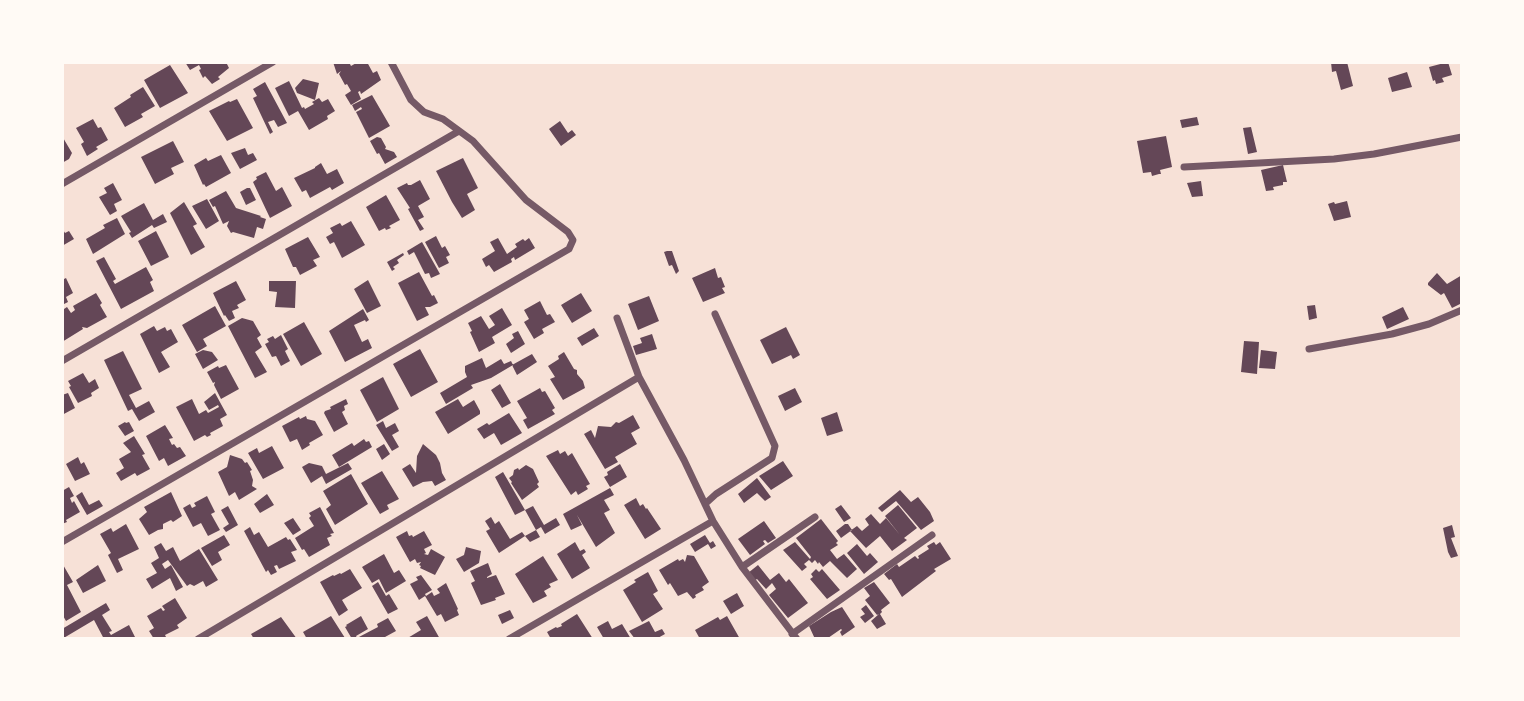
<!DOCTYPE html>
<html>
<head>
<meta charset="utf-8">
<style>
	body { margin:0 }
	#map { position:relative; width:1524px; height:701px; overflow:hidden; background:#f7e1d7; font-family:Lato,sans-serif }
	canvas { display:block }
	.frame { position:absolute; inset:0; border:64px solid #fffaf5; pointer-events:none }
</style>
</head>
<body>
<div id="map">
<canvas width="1524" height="701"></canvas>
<div class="frame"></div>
</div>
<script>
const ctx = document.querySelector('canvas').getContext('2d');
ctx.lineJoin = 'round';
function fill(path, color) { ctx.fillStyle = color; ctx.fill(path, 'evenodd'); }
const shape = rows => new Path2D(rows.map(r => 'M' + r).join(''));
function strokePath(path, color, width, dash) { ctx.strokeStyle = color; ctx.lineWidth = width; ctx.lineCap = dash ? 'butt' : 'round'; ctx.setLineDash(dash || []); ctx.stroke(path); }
const building = shape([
	[185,62,226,62,229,68,218,77,220,79,212,84,205,76,203,78,199,70,201,69,199,65,190,70],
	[333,62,349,62,351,66,358,62,367,62,373,73,377,71,381,80,361,94,360,91,358,92,361,99,351,105,345,95,351,91,347,84,345,85,339,74,341,71,337,74],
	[1331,62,1347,62,1353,86,1341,90,1336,71,1332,72],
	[1448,62,1452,75,1442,78,1444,82,1436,84,1435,80,1433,81,1429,67],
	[170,65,188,93,160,108,144,80],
	[1407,72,1412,87,1392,92,1388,78],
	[303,79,319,83,315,100,297,93,295,88],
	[289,81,302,108,304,107,305,109,314,104,312,102,319,98,322,102,328,99,335,111,327,116,328,119,309,130,298,111,289,116,275,88],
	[265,82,287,123,278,127,274,120,268,122,273,132,270,134,253,98,257,96,253,89],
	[143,87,155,106,141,114,143,117,125,127,114,108,131,97,130,95],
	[372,95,390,126,369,138,356,112,362,109,361,107,355,111,352,105],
	[237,99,253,128,227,141,209,111,229,101,230,102],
	[1197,117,1199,125,1182,128,1180,120],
	[93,119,98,128,101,127,108,140,96,147,98,149,87,156,81,144,84,142,76,128],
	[560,121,568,133,572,130,576,135,561,146,549,129],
	[1251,127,1257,152,1248,154,1243,128],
	[62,136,72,153,69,159,62,163],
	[1166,136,1172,167,1160,170,1161,174,1159,174,1152,176,1151,172,1143,173,1137,141],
	[377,137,381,138,386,147,385,149,394,152,397,157,385,164,379,153,377,154,370,141],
	[173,141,184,162,171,168,174,174,155,184,141,157],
	[245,148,248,155,253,153,257,160,240,169,231,153],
	[221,155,231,173,206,187,204,184,203,185,194,165,206,158,208,161],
	[463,158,478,188,467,194,475,210,462,218,452,202,436,171],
	[321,163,327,174,337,169,344,183,332,190,330,187,310,198,306,190,302,192,294,178,315,168,315,167],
	[1283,165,1287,182,1283,182,1283,185,1273,187,1274,190,1266,191,1261,170],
	[266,172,276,191,282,187,292,206,270,218,253,182,257,179,256,177],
	[420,180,430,199,418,206,424,217,418,220,424,229,420,231,408,209,410,208,397,188,407,183,408,185,411,185],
	[1201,181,1203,196,1192,197,1187,183],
	[113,183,122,200,114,204,117,211,110,215,99,197,107,193,104,188],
	[247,188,250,188,256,200,246,205,240,192],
	[226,191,236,208,261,216,260,217,266,219,263,229,257,227,254,238,233,232,231,233,227,226,229,221,223,224,215,206,213,207,209,200],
	[386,195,400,220,389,226,391,228,386,230,385,228,379,231,366,207],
	[207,199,219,221,206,229,192,206],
	[1347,201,1351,217,1334,221,1328,204,1334,202,1335,204],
	[184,202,197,224,193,226,205,247,191,255,170,213],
	[144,203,153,220,163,214,167,222,154,228,152,225,132,238,129,233,131,232,121,216],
	[117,218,125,234,93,254,86,239,105,228,103,225],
	[351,221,365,245,342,258,334,242,330,244,326,237,333,233,330,228,340,223,342,226],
	[62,228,65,233,69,231,74,239,62,246],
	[156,231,169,257,151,266,138,241],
	[436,236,442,248,445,246,450,255,446,257,449,263,439,268,425,242],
	[308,237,320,257,313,260,317,266,300,275,296,267,293,267,285,249],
	[498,238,507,254,517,247,515,244,523,239,525,241,529,238,535,248,515,260,514,257,511,259,512,262,494,272,489,265,486,267,482,259,495,251,490,242],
	[422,242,440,274,431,278,429,273,425,274,414,252,409,255,407,251],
	[667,251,672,251,679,271,676,274,672,265,669,266,664,252],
	[403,253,404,255,397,260,399,263,393,267,395,269,392,271,387,262],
	[104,257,116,279,113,281,115,284,146,267,153,280,150,282,154,291,121,309,96,261],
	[715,268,718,278,721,277,725,287,722,288,725,293,703,302,692,278],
	[419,272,432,296,434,295,438,303,430,307,425,307,429,315,417,321,398,283],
	[1437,273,1447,284,1462,275,1462,303,1452,308,1444,293,1441,295,1428,285,1428,283],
	[62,275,64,279,66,278,73,293,66,297,68,302,62,305,64,309,67,307,71,313,75,310,73,306,96,293,102,303,100,305,107,317,87,328,82,327,83,329,62,342],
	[368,280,381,306,367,313,354,289],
	[236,281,246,300,237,305,239,308,232,311,235,318,229,321,225,315,224,316,213,293],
	[269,281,296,281,295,308,275,307,277,292,269,291],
	[581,293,592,311,572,323,561,305],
	[649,296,659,321,638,330,628,304],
	[540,301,547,315,550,314,555,322,542,329,544,333,534,339,524,322,529,319,524,310],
	[1315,305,1317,318,1309,320,1307,306],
	[215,306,226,326,203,339,207,346,197,352,182,325],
	[1403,307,1409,319,1387,329,1382,317],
	[502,308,512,325,492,337,495,343,479,352,470,332,472,331,468,323,481,316,489,329,495,325,489,316],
	[363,309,369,320,366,322,365,320,354,325,362,342,368,339,372,348,345,362,329,331],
	[242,318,253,321,261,335,257,338,262,347,255,352,267,372,255,378,228,326],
	[304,322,322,354,301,366,283,334],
	[154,326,157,331,165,327,167,331,171,329,178,342,161,352,170,367,159,373,140,334],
	[786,327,800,355,793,359,791,355,772,364,760,340],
	[594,328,599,336,582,346,577,338],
	[518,331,525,344,511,353,506,344,514,338,512,334],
	[652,334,657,349,636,355,633,346,642,343,640,338],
	[281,335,288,349,285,351,290,361,281,366,276,356,272,357,265,344,269,342,267,339,273,336,275,339],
	[1244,341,1259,342,1257,374,1241,372],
	[420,349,438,382,411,397,393,364],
	[203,350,212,352,218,360,203,369,195,354],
	[1261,350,1277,352,1275,369,1259,368],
	[123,351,142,389,129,395,136,408,149,401,155,412,139,421,132,409,128,411,104,360],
	[564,352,574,369,577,370,577,374,583,381,585,388,563,400,550,379,555,377,548,366,559,359,558,356],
	[532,354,537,362,517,375,512,365],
	[482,358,486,368,501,359,504,364,511,361,513,365,491,378,471,385,473,388,446,404,440,393,467,377,465,372,465,366],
	[226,365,239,389,221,399,214,385,215,382,213,383,207,372,218,366,219,368],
	[83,373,89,383,95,379,99,388,91,393,92,396,78,403,69,387,71,386,68,381],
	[383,377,399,409,377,422,360,390],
	[500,384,511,403,502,408,491,390],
	[540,388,542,392,545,391,555,408,552,410,555,414,528,429,523,420,527,418,517,401],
	[795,388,802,402,785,411,778,396],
	[68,393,75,408,62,415,62,395],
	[215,393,227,415,220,419,223,426,210,433,211,435,207,437,205,435,194,441,176,407,192,399,199,414,206,410,208,413,219,407,218,405,209,410,204,402],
	[346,399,348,404,344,406,345,410,342,412,348,424,334,432,324,413,325,411,331,409,330,407],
	[458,399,463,407,474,400,480,411,480,414,448,434,435,412],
	[837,412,843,431,827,436,821,418],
	[509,413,522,433,501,445,494,433,484,439,477,429,487,423,489,425],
	[633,415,640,428,631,433,637,444,615,457,618,462,605,469,584,434,591,430,595,438,598,426,611,427,616,422,619,423],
	[306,416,307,419,315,421,323,435,309,443,310,445,302,450,297,439,290,442,282,426,299,417,300,419],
	[383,421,386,428,395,423,399,431,392,435,399,447,392,451,376,425],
	[125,422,126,423,129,422,134,431,125,436,118,426],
	[165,425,173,438,169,439,172,445,174,444,177,448,180,447,186,456,168,466,164,458,159,461,146,436],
	[134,436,145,454,142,455,150,469,137,476,135,473,121,481,116,473,124,468,119,459,131,452,123,443],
	[364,439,366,442,369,441,372,447,339,467,332,455,352,443,354,446],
	[384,444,390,454,382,460,376,449],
	[423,444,436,455,440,463,442,473,446,480,435,486,432,481,423,482,413,487,402,469,410,464,416,473,417,456],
	[272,446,284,468,263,479,248,453,257,448,259,453],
	[558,450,560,454,565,451,568,456,572,453,590,484,586,486,588,489,578,495,576,491,571,495,546,456],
	[230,455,242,459,245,463,247,462,252,470,250,471,253,480,252,486,257,489,239,500,235,492,229,496,218,472,227,467],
	[78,457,81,464,84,462,90,474,75,481,66,464],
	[783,461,793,476,771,490,759,476],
	[309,463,322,466,326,474,348,463,352,469,326,484,322,476,311,483,302,467],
	[620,464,627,477,610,487,604,477,608,475,607,472],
	[526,465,533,469,539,482,537,484,539,487,522,500,511,483,512,482,509,478,513,475,514,470,518,468,519,470],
	[382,471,399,499,387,505,389,509,380,514,361,483],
	[503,472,525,510,515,515,495,477],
	[351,474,368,504,335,525,326,509,331,505,323,491],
	[757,478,771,497,765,501,757,493,744,503,738,494],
	[69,487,74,496,70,498,72,503,74,501,80,512,66,520,67,522,62,524,62,491],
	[610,488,614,495,604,500,610,510,604,513,615,533,596,547,577,515,582,525,571,530,563,514],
	[900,490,911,502,918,497,930,512,934,521,921,530,896,501,882,512,878,508],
	[82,492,89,505,99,500,103,506,87,515,76,496],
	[171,492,182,516,173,522,171,520,163,524,163,529,158,530,149,535,139,519,147,512,144,507],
	[267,494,274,505,260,513,254,504],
	[207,496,215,512,211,514,220,530,208,536,201,523,193,527,183,508,190,504,192,508,196,506,194,503],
	[636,498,640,506,643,504,646,509,647,508,661,529,645,539,624,505],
	[841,505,851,518,844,522,835,509],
	[898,505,917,528,904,538,907,540,892,551,880,536,866,548,850,531,857,526,862,531,869,525,865,519,871,514,880,524,886,518,900,535,885,516],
	[228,506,238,525,226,532,223,528,229,524,221,510],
	[533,506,544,525,556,518,560,525,545,534,541,527,536,530,525,510],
	[320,507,334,533,330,534,332,536,327,538,330,545,309,557,304,549,302,550,295,538,314,526,309,518,311,516,309,513],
	[491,517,495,524,499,521,510,539,522,532,525,536,536,530,540,537,530,542,525,536,499,553,486,531,490,529,485,521],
	[293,518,301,530,293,535,284,523],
	[821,519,838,541,836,543,838,545,830,550,837,559,844,554,857,569,847,578,830,561,823,567,819,562,818,564,815,560,812,563,809,560,804,564,807,567,802,571,783,550,795,542,810,559,811,557,796,538],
	[764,521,776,538,768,543,765,540,763,541,765,544,750,555,738,539],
	[126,524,139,549,118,559,123,570,117,573,108,555,111,553,100,534,111,528,113,532],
	[845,524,848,524,852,530,841,538,836,531],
	[1452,525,1455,537,1451,538,1458,556,1451,558,1448,552,1443,528],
	[250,527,254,535,259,532,268,547,286,537,288,540,290,539,297,550,291,552,296,561,279,569,277,565,274,566,277,572,271,575,268,570,266,572,244,531],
	[407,531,409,536,412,535,413,537,424,531,432,545,424,549,426,553,424,554,428,555,431,549,445,557,435,575,420,568,421,566,419,565,421,562,417,563,415,559,410,562,396,537],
	[224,535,230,545,218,552,222,560,212,566,201,548],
	[705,535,710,543,713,541,716,546,711,549,708,544,695,552,690,544],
	[575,542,580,551,584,549,586,552,582,555,590,568,572,579,557,554],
	[934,542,936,545,940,542,951,559,934,569,936,571,902,597,891,579,889,580,884,574,897,564,899,567,915,556,918,559,919,558,918,556,929,549,927,546],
	[161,543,166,551,173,547,180,561,199,549,218,580,206,587,203,581,194,586,190,584,187,586,168,560,162,564,165,569,171,565,183,587,176,591,170,578,152,589,146,579,157,573,151,563,159,558,154,547],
	[857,544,867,556,870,553,878,562,864,574,847,553],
	[466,547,481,551,479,563,464,572,456,559,464,555],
	[384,554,394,573,399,570,406,581,386,593,379,579,372,583,362,567],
	[687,555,694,556,709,582,702,587,704,590,695,595,696,597,693,599,687,592,678,596,670,583,668,585,659,570,678,559,679,561,683,559,685,562],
	[543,556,558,580,549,584,551,587,544,591,547,596,533,603,515,574],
	[62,563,73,582,67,585,81,612,66,621,62,614],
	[488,563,492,574,487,577,487,578,496,575,505,594,495,598,496,600,481,605,471,583,475,581,470,571],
	[98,565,106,581,83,593,76,580],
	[758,565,770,580,779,573,786,582,789,579,808,603,788,618,769,595,776,589,772,583,766,589,757,579,754,581,748,573],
	[350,569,362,588,342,600,348,610,339,616,320,582,333,575,334,576,340,573,341,574],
	[816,569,819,572,822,569,840,590,827,599,810,579,813,577,811,574],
	[648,572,658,591,653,594,663,609,642,622,623,590,636,582,634,580],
	[421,575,432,590,425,594,426,596,432,592,434,596,440,593,437,589,446,583,458,609,457,610,459,615,445,622,441,614,437,616,425,596,419,600,410,584,418,580,416,577],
	[378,582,386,596,389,594,398,609,388,614,372,586],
	[874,582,890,603,881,610,882,612,880,614,886,624,877,629,871,621,879,614,877,615,865,600,870,596,864,588],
	[737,593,744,606,731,614,723,601],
	[175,598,187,618,177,625,179,628,165,635,167,639,154,639,149,631,154,628,147,616,161,608,163,611,165,610,162,606],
	[106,603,110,610,102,615,112,631,109,632,111,635,129,625,136,639,104,639,94,620,62,639,62,629],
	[866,605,874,616,865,623,860,617,865,614,861,609],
	[842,607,855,627,842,636,840,632,842,630,841,629,828,638,815,639,809,626,831,612],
	[510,610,514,618,502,624,498,615],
	[577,614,593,639,551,639,547,632,556,627,557,628,562,626,561,624],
	[331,616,345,638,307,639,303,632],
	[361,616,368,629,356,636,357,638,378,627,377,624,388,618,396,631,385,637,386,639,352,639,345,627,347,626,346,625],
	[427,616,440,639,406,639,421,630,416,622],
	[727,616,740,639,700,639,695,630,718,617,720,620],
	[281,617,297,639,254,639,251,634],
	[608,621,612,629,622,624,631,639,604,639,597,627],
	[649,621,655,632,662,629,665,634,656,639,649,639,648,637,644,639,635,639,629,631]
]);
const minor = shape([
	[1184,167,1334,159,1374,154,1462,137],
	[62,184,273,62],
	[617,318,639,377,684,460,713,521,742,567,797,639],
	[1309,349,1392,334,1429,324,1462,310],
	[62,361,459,131],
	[705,504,716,494,772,458,775,446,715,314],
	[62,542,569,249,573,240,568,232,526,200,473,141,443,119,424,112,411,100,391,62],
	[742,567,815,517],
	[792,634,932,535],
	[198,639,639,377],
	[509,639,713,521]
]);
fill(building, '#644757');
strokePath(minor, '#755966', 7);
</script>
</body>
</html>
